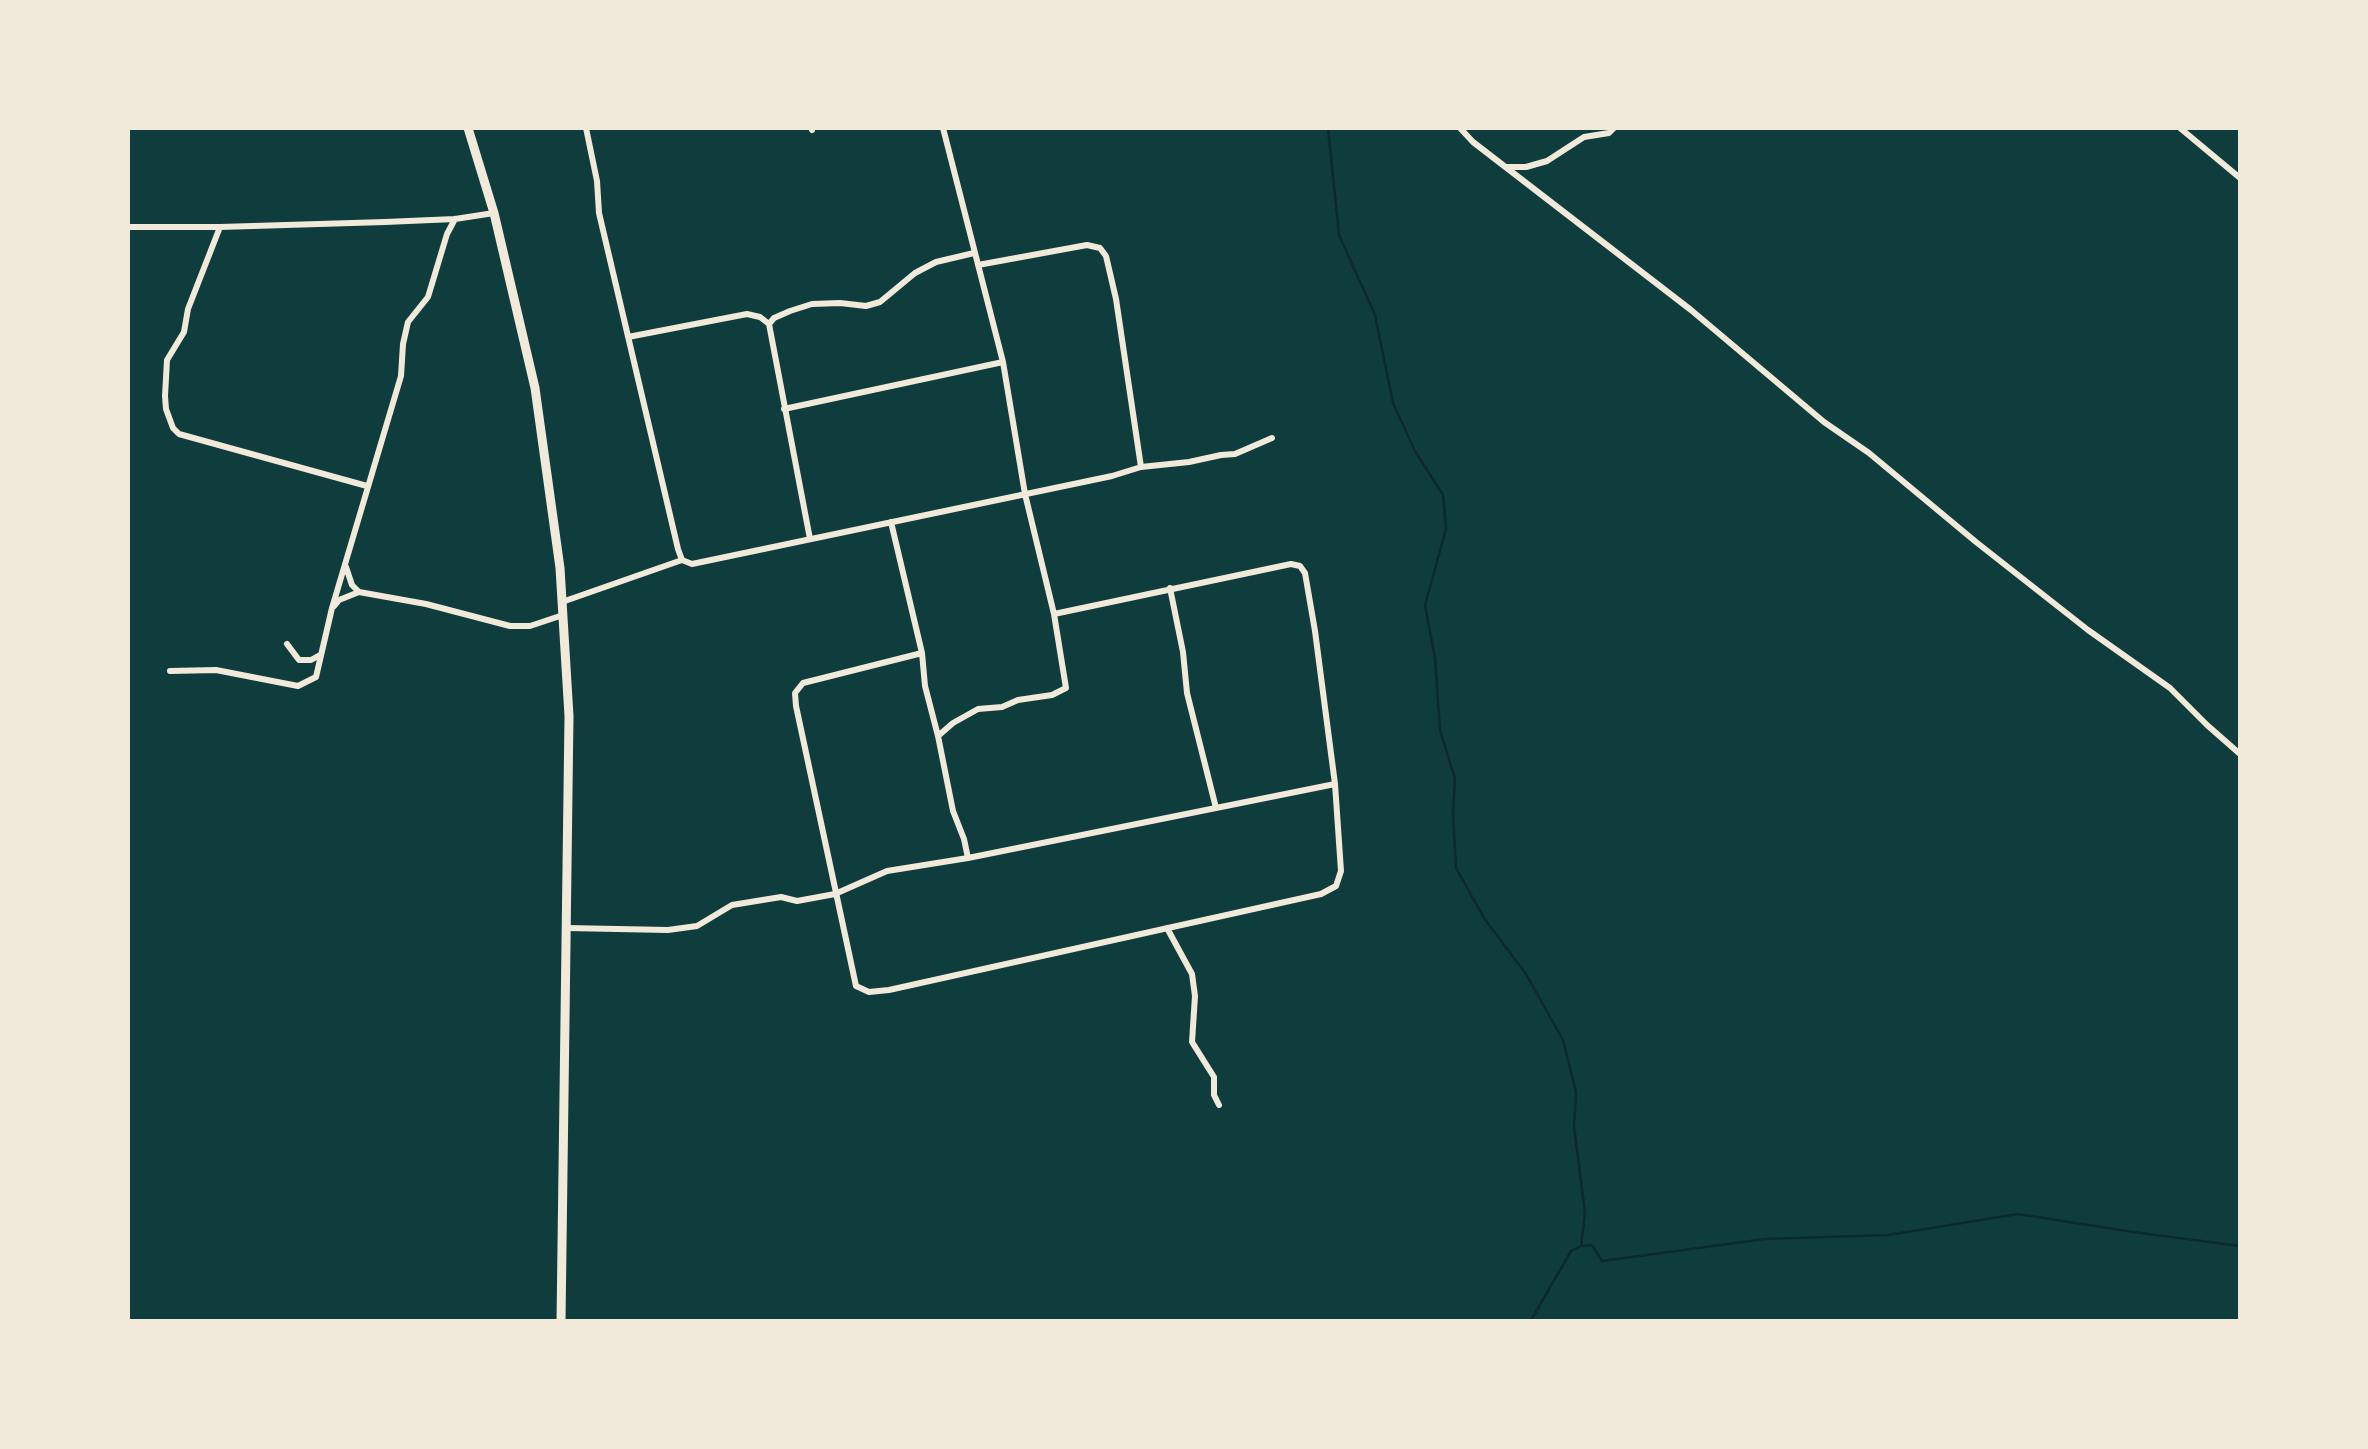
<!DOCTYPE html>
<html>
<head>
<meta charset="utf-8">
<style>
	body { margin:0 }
	#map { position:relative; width:2368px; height:1449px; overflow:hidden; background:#0f3d3e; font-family:Karla,sans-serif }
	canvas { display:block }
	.frame { position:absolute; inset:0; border:130px solid #f1e9da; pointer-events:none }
</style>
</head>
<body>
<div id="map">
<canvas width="2368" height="1449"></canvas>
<div class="frame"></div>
</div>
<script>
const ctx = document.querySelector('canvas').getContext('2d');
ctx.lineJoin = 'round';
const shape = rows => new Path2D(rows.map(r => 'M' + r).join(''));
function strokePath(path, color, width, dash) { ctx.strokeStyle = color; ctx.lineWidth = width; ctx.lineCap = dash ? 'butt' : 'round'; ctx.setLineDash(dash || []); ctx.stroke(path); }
const stream = shape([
	[1328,128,1339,235,1375,315,1393,403,1415,451,1443,495,1446,529,1425,605,1435,658,1440,730,1455,779,1453,814,1456,868,1484,918,1526,974,1563,1040,1576,1092,1574,1126,1585,1213,1581,1246],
	[1530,1322,1571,1251,1581,1246,1592,1245,1602,1261,1765,1239,1888,1235,2018,1214,2133,1232,2240,1246]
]);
const minor = shape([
	[586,128,597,181,599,213,678,549,682,560],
	[811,128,812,130],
	[1460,128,1473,142,1691,310,1824,422,1869,453,1976,542,2088,630,2170,688,2207,725,2240,754],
	[2180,128,2240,178],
	[1507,167,1526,167,1547,161,1584,137,1609,133,1614,128],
	[128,227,220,227,385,222,455,219,494,213],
	[220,227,188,309,184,332,167,360,165,396,166,409,173,428,179,434,367,486],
	[978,265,1087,245,1100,248,1106,256,1116,299,1141,467],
	[769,324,774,318,790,311,812,304,840,303,866,306,880,302,915,273,936,262,974,253],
	[628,337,747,314,760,317,769,324,810,539],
	[784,409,1003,362],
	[891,522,922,653,925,686,938,736,953,811,964,839,968,858],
	[346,567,352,585,359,592],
	[1170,588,1183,652,1187,693,1216,808],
	[562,602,682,560,692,564,1112,476,1141,467,1189,462,1221,455,1235,454,1272,438],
	[334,606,339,600,359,592,426,604,510,626,530,626,563,615],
	[287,644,299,660,311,660,320,655],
	[922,653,803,683,795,693,796,706,856,986,869,992,889,990,1321,894,1336,886,1341,871,1335,784,1315,631,1305,573,1300,566,1291,564,1054,614],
	[170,671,216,670,298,686,316,677,332,608,401,376,403,344,408,322,428,297,447,234,455,219],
	[938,736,953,723,978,709,1002,707,1018,700,1052,695,1066,688,1054,614,1025,494,1003,362,943,128],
	[566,928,668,930,697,926,732,905,781,897,797,901,835,894,887,871,968,858,1335,784],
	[1167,928,1192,974,1195,996,1192,1042,1214,1077,1214,1095,1219,1105]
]);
const secondary = shape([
	[468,128,494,213,535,388,560,568,569,716,561,1322]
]);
strokePath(stream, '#0a2a2b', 2.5);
strokePath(minor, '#f1e9da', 6);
strokePath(secondary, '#f1e9da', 9);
</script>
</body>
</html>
